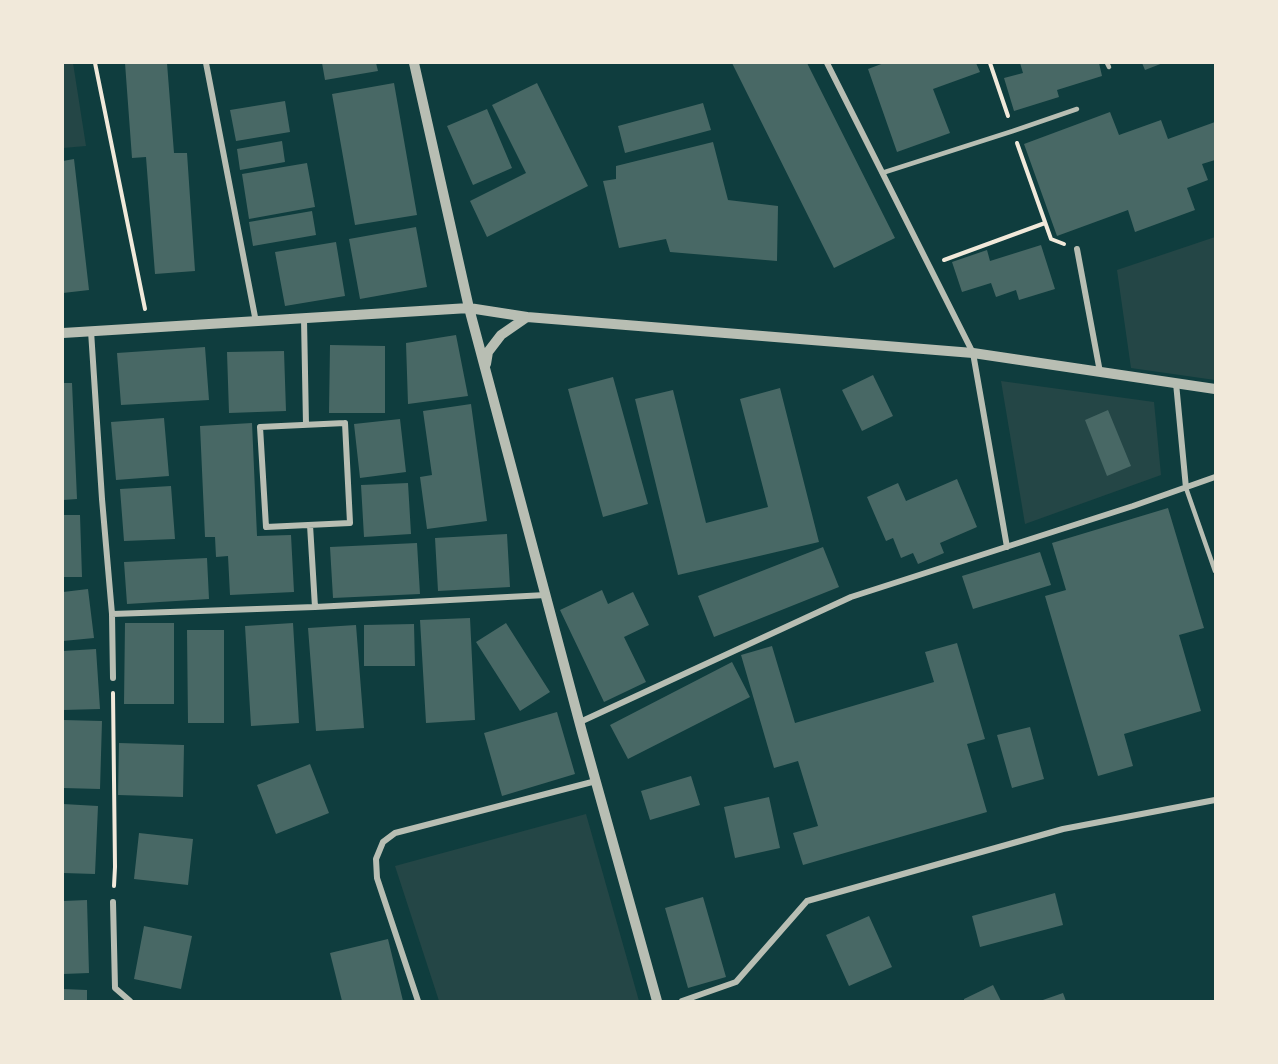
<!DOCTYPE html>
<html>
<head>
<meta charset="utf-8">
<style>
	body { margin:0 }
	#map { position:relative; width:1278px; height:1064px; overflow:hidden; background:#0f3d3e; font-family:Arial,sans-serif }
	canvas { display:block }
	.frame { position:absolute; inset:0; border:64px solid #f1e9da; pointer-events:none }
</style>
</head>
<body>
<div id="map">
<canvas width="1278" height="1064"></canvas>
<div class="frame"></div>
</div>
<script>
const ctx = document.querySelector('canvas').getContext('2d');
ctx.lineJoin = 'round';
function fill(path, color) { ctx.fillStyle = color; ctx.fill(path, 'evenodd'); }
const shape = rows => new Path2D(rows.map(r => 'M' + r).join(''));
function strokePath(path, color, width, dash) { ctx.strokeStyle = color; ctx.lineWidth = width; ctx.lineCap = dash ? 'butt' : 'round'; ctx.setLineDash(dash || []); ctx.stroke(path); }
const green = shape([
	[63,63,73,63,86,146,63,148],
	[1215,237,1215,380,1131,368,1117,270],
	[1001,381,1154,402,1161,475,1025,524],
	[586,814,639,1001,439,1001,395,866]
]);
const building = shape([
	[125,63,167,63,174,153,187,153,195,271,155,274,146,157,132,158],
	[322,63,376,63,378,71,325,80],
	[732,63,807,63,895,238,834,268],
	[884,63,976,63,980,72,933,89,950,133,897,152,868,69],
	[1020,63,1099,63,1102,76,1057,90,1059,97,1014,111,1004,78,1023,73],
	[1142,63,1163,63,1145,70],
	[394,83,417,215,355,225,332,94],
	[537,83,588,186,487,237,470,201,526,173,492,105],
	[285,101,290,132,236,141,230,110],
	[703,103,711,130,625,153,618,126],
	[487,109,512,168,473,185,447,126],
	[1110,112,1119,135,1161,120,1168,139,1215,122,1215,160,1202,164,1208,180,1187,188,1195,210,1135,232,1128,210,1057,236,1024,144],
	[282,141,285,162,240,170,237,149],
	[713,142,728,200,778,206,777,261,670,252,666,239,619,248,603,181,616,179,616,166],
	[74,159,89,290,63,293,63,161],
	[307,163,315,207,249,219,242,174],
	[312,211,316,235,253,246,249,222],
	[416,227,427,287,360,299,349,239],
	[336,242,345,296,285,306,275,252],
	[1041,245,1055,289,1019,300,1016,290,996,297,991,283,962,292,952,262,987,250,990,261],
	[456,335,468,396,408,404,406,343],
	[330,345,385,346,385,413,329,413],
	[205,347,209,400,121,405,117,353],
	[284,351,286,411,229,413,227,352],
	[873,375,893,416,862,431,842,390],
	[613,377,648,504,603,517,568,389],
	[63,383,72,383,77,499,63,500],
	[780,388,819,542,678,575,635,399,673,390,706,523,768,507,740,399],
	[471,404,487,521,427,529,420,477,432,475,423,411],
	[1108,410,1131,466,1107,476,1085,420],
	[164,418,169,476,116,480,111,422],
	[400,419,406,472,360,478,354,424],
	[252,423,257,536,291,535,294,592,230,595,228,556,216,557,215,537,205,537,200,426],
	[957,479,977,527,940,543,944,553,918,564,913,553,901,558,893,538,886,541,867,497,898,483,906,501],
	[408,483,411,534,364,537,361,485],
	[171,486,175,539,124,541,120,489],
	[1168,508,1204,628,1179,635,1201,711,1124,734,1133,766,1098,776,1045,596,1066,590,1052,543],
	[63,515,80,515,82,577,63,577],
	[507,534,510,587,438,591,435,538],
	[417,543,420,594,333,598,330,547],
	[823,547,839,587,714,637,698,596],
	[1040,552,1051,585,973,609,962,576],
	[207,558,209,599,127,604,124,562],
	[88,589,94,638,63,641,63,592],
	[602,590,608,604,633,592,649,625,624,637,646,682,604,702,560,610],
	[470,618,475,720,426,723,420,620],
	[125,623,174,623,174,704,124,704],
	[293,623,299,723,251,726,245,626],
	[506,623,550,692,520,711,476,642],
	[414,624,415,666,364,666,364,625],
	[356,625,364,728,316,731,308,628],
	[187,630,224,630,224,723,188,723],
	[957,643,985,739,967,744,987,812,803,865,793,833,818,826,798,761,774,768,741,655,772,646,795,723,934,682,925,652],
	[96,649,100,709,63,710,63,651],
	[732,662,750,697,628,759,610,725],
	[557,712,575,774,502,796,484,733],
	[63,720,102,721,100,789,63,788],
	[1030,727,1044,779,1012,788,997,735],
	[119,743,184,745,183,797,118,795],
	[310,764,329,813,276,834,257,785],
	[691,776,700,805,650,820,641,791],
	[769,797,780,848,735,858,724,807],
	[63,804,98,806,95,874,63,873],
	[139,833,193,839,188,885,134,879],
	[1055,893,1063,925,980,947,972,916],
	[703,897,726,977,688,988,665,908],
	[87,900,89,973,63,974,63,901],
	[869,916,892,967,849,986,826,935],
	[144,926,192,936,181,989,134,979],
	[388,939,403,1001,342,1001,330,953],
	[993,985,1001,1001,964,1001,964,999],
	[63,989,87,990,87,1001,63,1001],
	[1063,993,1066,1001,1040,1001]
]);
const path = shape([
	[95,63,145,309],
	[990,63,1008,116],
	[1017,143,1051,239,1064,244],
	[944,260,1045,223],
	[113,693,115,867,114,886]
]);
const service = shape([
	[1107,63,1109,67],
	[882,173,1013,131,1077,109],
	[1186,488,1215,571]
]);
const minor = shape([
	[206,63,256,322],
	[827,63,973,353,1007,547],
	[1077,249,1100,372],
	[304,319,306,425],
	[91,331,102,499,112,614,113,678],
	[1176,383,1186,488],
	[345,423,350,523,266,527,260,427,345,423],
	[310,525,315,607],
	[112,614,315,607,546,595],
	[580,722,851,597,1133,506,1215,477],
	[113,902,115,988,130,1001],
	[418,1001,377,878,376,859,383,842,395,833,596,781],
	[682,1001,736,982,807,901,1063,829,1215,800]
]);
const tertiary = shape([
	[414,63,469,308,582,732,657,1001],
	[63,333,469,308,527,317,973,353,1215,389],
	[486,364,488,352,501,335,527,317]
]);
fill(green, '#244646');
fill(building, '#486865');
strokePath(path, '#f1e9da', 4);
strokePath(service, '#b8beb3', 4.5);
strokePath(minor, '#b8beb3', 6);
strokePath(tertiary, '#b8beb3', 10);
</script>
</body>
</html>
